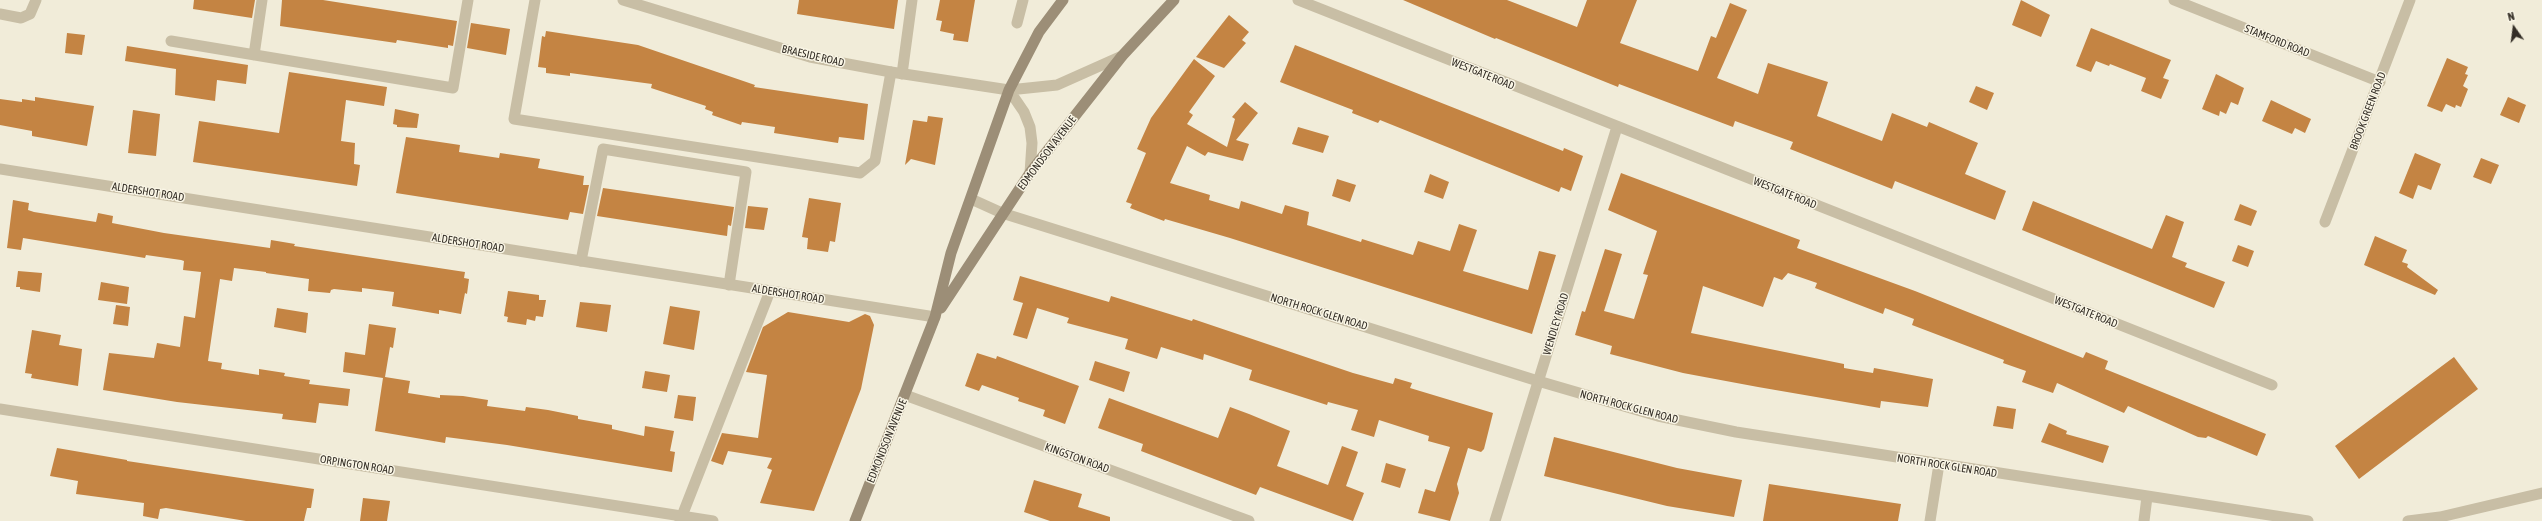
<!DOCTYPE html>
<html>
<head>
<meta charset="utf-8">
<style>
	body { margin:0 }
	#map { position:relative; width:2542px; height:521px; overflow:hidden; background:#f1ecd9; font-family:"Asap Condensed",sans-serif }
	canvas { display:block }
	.north { position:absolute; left:2494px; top:8px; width:40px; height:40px; -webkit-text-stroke:3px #f9f5e5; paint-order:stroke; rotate:346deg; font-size:11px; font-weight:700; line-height:16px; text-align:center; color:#342e26 }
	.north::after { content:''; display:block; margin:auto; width:14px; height:18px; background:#342e26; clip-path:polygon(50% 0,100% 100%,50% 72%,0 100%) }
</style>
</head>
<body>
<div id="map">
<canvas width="2542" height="521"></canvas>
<div class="north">N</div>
</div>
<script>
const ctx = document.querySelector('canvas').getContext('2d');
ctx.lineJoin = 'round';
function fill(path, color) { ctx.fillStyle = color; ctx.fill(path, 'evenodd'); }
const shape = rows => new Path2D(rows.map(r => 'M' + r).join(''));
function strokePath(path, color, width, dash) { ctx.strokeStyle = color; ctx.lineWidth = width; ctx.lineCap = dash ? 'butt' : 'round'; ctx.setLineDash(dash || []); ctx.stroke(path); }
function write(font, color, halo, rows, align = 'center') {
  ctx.font = font + ' "Asap Condensed",sans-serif'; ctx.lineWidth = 3; ctx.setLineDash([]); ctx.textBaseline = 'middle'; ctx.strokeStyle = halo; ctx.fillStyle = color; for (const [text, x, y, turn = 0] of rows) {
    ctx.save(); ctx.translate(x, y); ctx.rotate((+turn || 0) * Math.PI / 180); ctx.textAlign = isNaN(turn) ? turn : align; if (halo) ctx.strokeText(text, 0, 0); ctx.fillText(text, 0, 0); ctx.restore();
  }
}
const building = shape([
	[194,0,255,0,252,18,193,9],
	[282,0,323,0,457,21,453,46,448,45,448,48,397,40,396,43,280,26],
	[799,0,898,0,894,29,797,14],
	[940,0,975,0,968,42,953,40,954,34,940,31,942,21,936,20],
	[1403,0,1507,0,1577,27,1587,0,1637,0,1620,43,1698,71,1711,36,1716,38,1730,3,1747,10,1717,78,1758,94,1768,63,1828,82,1817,116,1882,141,1892,113,1927,127,1929,122,1978,143,1965,174,2006,191,1995,220,1895,181,1892,189,1790,149,1793,142,1735,121,1733,127,1619,84,1618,87,1496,38,1495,39],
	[2021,0,2050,15,2041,37,2012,25],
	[1229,15,1249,32,1242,40,1246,43,1224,68,1196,57],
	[471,23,510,29,506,55,467,48],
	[2091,28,2171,60,2163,78,2169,80,2161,99,2141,91,2146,78,2110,64,2109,66,2096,61,2091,72,2076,66],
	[546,31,638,45,755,85,754,87,868,104,864,140,839,137,838,143,774,133,775,127,742,122,741,125,712,115,713,112,705,109,706,106,651,88,652,84,570,73,570,76,546,73,546,68,538,67,542,36,545,37],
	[67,33,85,35,82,55,65,53],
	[1295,45,1563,151,1564,148,1583,156,1571,191,1561,187,1559,192,1380,120,1378,123,1352,113,1353,110,1280,82],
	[127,46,248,65,246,84,217,80,215,101,175,95,176,69,125,61],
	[2447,58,2468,67,2465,74,2468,75,2463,86,2468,89,2461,107,2456,105,2455,108,2446,104,2442,112,2427,106],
	[1194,59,1215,76,1189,112,1193,115,1187,124,1227,147,1235,119,1232,117,1245,102,1258,113,1236,140,1249,144,1243,161,1208,152,1205,156,1187,146,1170,183,1210,195,1209,200,1239,209,1241,201,1282,214,1285,205,1309,212,1307,225,1361,242,1362,239,1413,255,1418,241,1450,251,1459,224,1477,230,1463,271,1528,290,1539,251,1556,255,1532,334,1230,238,1165,219,1164,221,1130,208,1132,204,1126,202,1146,153,1137,149,1151,118],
	[289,72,387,87,384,106,346,100,341,141,355,143,354,164,360,165,357,186,193,162,199,121,279,133],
	[2216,74,2244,88,2238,105,2231,102,2226,114,2220,111,2219,116,2202,109],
	[1976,86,1994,93,1987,110,1969,102],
	[35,97,94,106,87,146,32,136,32,131,0,125,0,99,22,102,22,99,35,101],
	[2508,97,2526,105,2519,123,2500,115],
	[2271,100,2311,119,2305,133,2295,128,2292,134,2262,121],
	[395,109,419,114,417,128,397,127,397,125,393,124],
	[133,110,160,114,156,156,128,153],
	[928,116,943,118,935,165,911,159,905,165,913,120,927,122],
	[1298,127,1329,136,1323,153,1292,144],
	[406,137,460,145,459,152,499,158,500,153,540,159,538,168,584,176,583,185,589,185,583,214,570,212,568,220,396,193],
	[2415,153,2441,164,2431,190,2418,185,2413,199,2399,193],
	[2481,158,2499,165,2491,184,2473,177],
	[1621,173,1800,240,1797,248,1915,291,2083,358,2086,352,2108,361,2105,369,2266,434,2257,456,2208,436,2206,438,2198,437,2128,406,2124,413,2057,383,2053,393,2022,382,2026,371,2003,363,2004,360,1912,325,1914,319,1885,308,1883,314,1815,288,1817,283,1788,273,1782,280,1774,277,1763,307,1703,286,1691,333,1844,364,1844,368,1873,373,1874,368,1933,379,1928,407,1881,401,1880,408,1758,387,1683,373,1610,354,1612,346,1575,335,1582,311,1585,312,1605,249,1622,254,1604,311,1634,319,1648,275,1643,274,1657,231,1608,210],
	[1430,174,1449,182,1443,199,1424,192],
	[1337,179,1356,185,1350,202,1332,196],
	[603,188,734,207,731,226,728,225,727,236,597,216],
	[809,198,841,203,835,242,830,241,828,252,807,249,808,238,802,237],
	[13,200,29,203,28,210,34,212,96,222,98,213,113,216,112,223,164,233,270,248,271,240,295,244,294,246,465,272,464,278,469,279,467,294,465,293,461,314,439,310,439,314,392,306,394,292,362,288,362,292,334,289,331,290,330,293,308,291,309,279,266,273,266,272,234,268,232,281,220,279,208,361,222,363,221,369,259,375,259,369,285,373,284,376,310,380,309,384,350,389,348,406,319,403,316,423,282,419,283,414,177,402,103,390,109,353,154,358,157,343,180,347,184,316,195,318,201,272,183,270,184,261,181,260,146,255,145,258,23,238,21,250,7,248],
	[2033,201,2152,249,2166,215,2184,222,2172,257,2187,263,2185,267,2225,282,2214,308,2022,230],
	[2240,204,2257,211,2251,226,2234,220],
	[748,206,768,208,764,230,745,228],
	[2375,236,2407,250,2402,262,2408,264,2407,267,2438,290,2435,295,2364,265],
	[2238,245,2254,251,2248,267,2232,261],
	[18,271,42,273,40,292,20,289,20,287,16,287],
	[1020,276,1109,302,1111,296,1192,321,1193,319,1353,373,1393,384,1395,378,1412,383,1410,388,1493,413,1484,449,1481,452,1468,448,1457,484,1459,493,1450,521,1418,513,1425,489,1435,492,1450,447,1428,441,1429,436,1379,420,1374,437,1351,430,1358,410,1328,402,1327,405,1249,380,1252,370,1204,354,1203,360,1161,347,1157,359,1125,349,1128,339,1067,323,1069,318,1037,308,1027,339,1013,335,1023,303,1013,300],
	[101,282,129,287,127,304,98,300],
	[508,291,539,295,539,300,546,300,543,317,536,316,535,321,527,319,526,325,507,322,508,317,504,316],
	[580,302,611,305,607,332,576,327],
	[116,305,130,307,128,326,113,324],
	[670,306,700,311,694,350,663,344],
	[277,308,308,313,306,333,274,327],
	[788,312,849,322,865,314,870,316,874,325,861,389,814,511,760,503,772,470,767,468,772,458,728,451,723,465,711,461,722,433,758,438,767,375,746,372,763,327],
	[369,324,396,328,393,348,390,347,385,377,410,381,408,393,440,398,440,395,463,396,488,400,487,406,525,411,526,407,548,410,578,416,578,419,612,425,612,429,644,436,645,426,674,431,670,451,675,452,672,472,507,445,446,437,445,443,375,431,383,378,343,372,345,352,365,355],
	[32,330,61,335,59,345,82,349,78,386,31,378,32,374,25,373],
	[977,353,996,359,997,356,1079,386,1065,424,1043,416,1045,410,1018,401,1019,398,982,385,979,391,965,386],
	[2454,357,2478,389,2359,479,2335,446],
	[1095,361,1130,372,1124,392,1089,380],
	[645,371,670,375,667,392,642,388],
	[678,395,696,397,693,421,674,418],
	[1109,398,1218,438,1230,407,1249,414,1290,431,1277,466,1328,485,1342,446,1358,452,1346,486,1364,493,1353,521,1260,487,1256,495,1141,451,1143,444,1098,428],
	[1997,406,2016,409,2013,429,1993,426],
	[2049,423,2067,431,2066,434,2109,446,2103,463,2041,442],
	[1554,437,1677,468,1742,480,1734,517,1667,506,1544,476],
	[57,448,127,460,127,461,314,489,311,508,307,508,304,521,246,521,166,508,160,509,158,519,143,516,144,503,76,494,78,481,50,476],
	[1386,463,1406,469,1400,488,1381,482],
	[1034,480,1082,494,1078,507,1110,517,1110,521,1050,521,1024,512],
	[1769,484,1901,504,1898,521,1763,521],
	[363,498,390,501,387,521,360,521]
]);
const service = shape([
	[535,0,514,119,860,173,875,161,891,72],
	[0,14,21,18,30,14,36,0],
	[171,41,453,88,468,0],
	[254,55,262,0],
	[902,74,912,0],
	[581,261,603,149,746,172,729,285],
	[680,521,770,291]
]);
const minor = shape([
	[623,0,810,57,891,72,1009,90,1057,85,1122,56],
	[1298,0,2272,385],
	[2174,0,2380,82],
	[1017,23,1023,0],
	[1009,90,1024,112,1030,127,1032,143,1030,173],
	[0,169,935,317],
	[2325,222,2410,0],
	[905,395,1249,521],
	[0,409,713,521],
	[1495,521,1617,127],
	[1930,521,1939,464],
	[2144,521,2147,497]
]);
const tertiary = shape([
	[971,199,1002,213,1538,381,1658,416,1736,432,2308,521],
	[2408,521,2440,517,2542,493]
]);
const secondary = shape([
	[941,308,1030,173,1122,56,1174,0],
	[855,521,935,317,951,253,1009,90,1039,32,1063,0]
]);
const streetNames = [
	["STAMFORD ROAD",2277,41,22],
	["BRAESIDE ROAD",813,56,13],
	["WESTGATE ROAD",1483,74,22],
	["BROOK GREEN ROAD",2368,111,-69],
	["EDMONDSON AVENUE",1047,153,-53],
	["ALDERSHOT ROAD",148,192,9],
	["WESTGATE ROAD",1785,193,22],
	["ALDERSHOT ROAD",468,243,9],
	["ALDERSHOT ROAD",788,294,9],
	["NORTH ROCK GLEN ROAD",1319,312,17],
	["WESTGATE ROAD",2086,312,22],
	["WENDLEY ROAD",1556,324,-73],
	["NORTH ROCK GLEN ROAD",1629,407,15],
	["EDMONDSON AVENUE",887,441,-68],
	["KINGSTON ROAD",1077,458,20],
	["ORPINGTON ROAD",357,465,9],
	["NORTH ROCK GLEN ROAD",1947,466,9]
];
fill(building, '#c48443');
strokePath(service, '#c8bea5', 11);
strokePath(minor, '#c8bea5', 11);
strokePath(tertiary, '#c8bea5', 11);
strokePath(secondary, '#9c8e77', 11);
write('11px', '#342e26', '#f9f5e5', streetNames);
</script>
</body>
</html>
